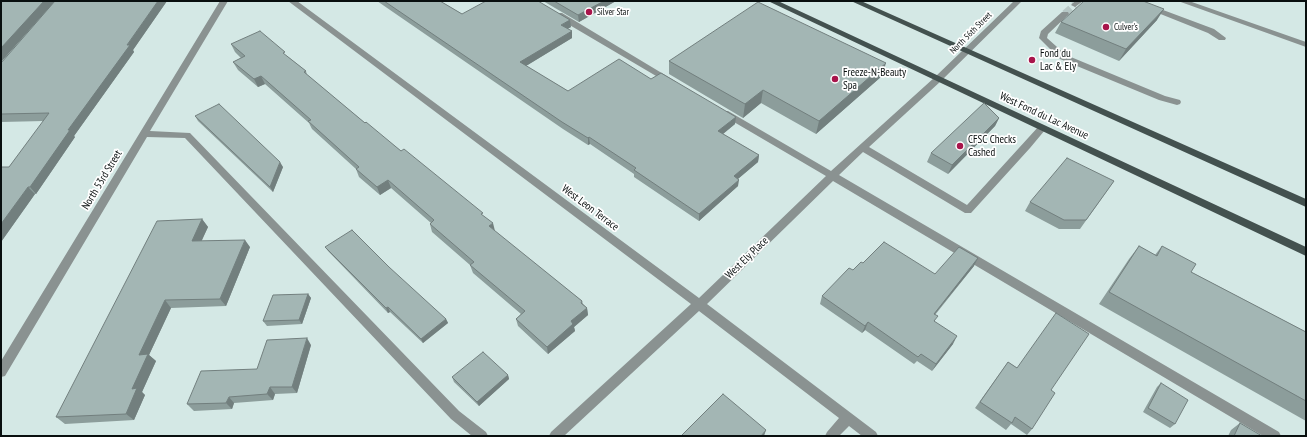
<!DOCTYPE html>
<html>
<head>
<meta charset="utf-8">
<style>
	body { margin:0 }
	#map { position:relative; width:1307px; height:437px; overflow:hidden; background:#d4e8e5; font-family:"PT Sans Narrow",sans-serif }
	canvas { display:block }
	.frame { position:absolute; inset:0; border:2px solid #090f0f; pointer-events:none }
</style>
</head>
<body>
<div id="map">
<canvas width="1307" height="437"></canvas>
<div class="frame"></div>
</div>
<script>
const ctx = document.querySelector('canvas').getContext('2d');
ctx.lineJoin = 'round';
const shape = rows => new Path2D(rows.map(r => 'M' + r).join(''));
function strokePath(path, color, width, dash) { ctx.strokeStyle = color; ctx.lineWidth = width; ctx.lineCap = dash ? 'butt' : 'round'; ctx.setLineDash(dash || []); ctx.stroke(path); }
function fill(path, color) { ctx.fillStyle = color; ctx.fill(path, 'evenodd'); }
function write(font, color, halo, rows, align = 'center') {
  ctx.font = font + ' "PT Sans Narrow",sans-serif'; ctx.lineWidth = 3.5; ctx.setLineDash([]); ctx.textBaseline = 'middle'; ctx.strokeStyle = halo; ctx.fillStyle = color; for (const [text, x, y, turn = 0] of rows) {
    ctx.save(); ctx.translate(x, y); ctx.rotate((+turn || 0) * Math.PI / 180); ctx.textAlign = isNaN(turn) ? turn : align; if (halo) ctx.strokeText(text, 0, 0); ctx.fillText(text, 0, 0); ctx.restore();
  }
}
const minorTunnel = shape([
	[1065,14,1075,5]
]);
const minor = shape([
	[220,1,228,1,150,131,190,133,459,411,486,432,488,436,472,436,451,419,185,138,147,137,5,376,1,377,1,361,220,1],
	[288,1,297,1,699,298,826,176,722,115,721,113,722,111,728,111,831,171,935,77,1014,1,1022,1,941,81,869,147,967,205,1039,126,1045,126,1046,128,1045,130,1030,148,971,213,965,213,863,152,839,175,1279,432,1281,436,1263,436,833,181,707,304,876,432,878,436,862,436,849,426,839,436,825,436,827,432,839,418,699,311,564,436,549,436,551,432,691,304,288,1],
	[1075,1,1083,1,1075,7,1071,5,1075,1],
	[1128,1,1139,1,1214,29,1226,38,1225,40,1219,40,1208,33,1128,1],
	[1178,1,1189,1,1306,42,1306,47,1178,1],
	[1062,12,1068,12,1069,14,1048,34,1047,38,1066,55,1165,96,1180,100,1181,102,1180,104,1177,105,1159,100,1060,59,1039,38,1041,31,1062,12],
	[556,13,562,13,675,81,674,83,668,83,556,17,556,13]
]);
const major = shape([
	[768,1,778,1,1306,247,1306,256,768,1],
	[851,1,861,1,1306,199,1306,207,851,1]
]);
const wall = shape([
	[1,1,167,1,133,50,134,52,74,136,75,137,36,194,35,194,1,242,1,167,9,167,44,121,1,122,1,63,53,3,1,62],
	[377,1,440,1,462,14,571,27,567,29,572,31,572,38,526,66,568,91,651,79,735,124,723,134,759,155,758,162,738,179,738,186,699,221,634,177,634,174,590,144,588,145,563,129],
	[543,1,616,1,579,22],
	[1157,20,1119,61,1055,33,1061,22],
	[231,44,287,56,306,71,307,75,365,123,401,151,484,217,494,231,582,301,583,304,587,308,588,315,574,327,575,331,548,354,518,326,516,319,521,314,473,273,470,265,432,232,430,224,431,223,391,188,380,195,359,177,356,169,312,129,309,123,265,84,258,87,238,70,233,62,241,58,235,52],
	[669,61,882,76,816,134,761,103,743,118,669,74],
	[195,116,283,167,273,192,198,121],
	[999,118,995,126,948,174,927,162,931,153],
	[1114,181,1080,229,1059,229,1025,211,1030,202],
	[202,219,208,227,201,241,250,247,226,306,171,308,149,355,156,361,142,392,145,395,134,420,65,424,56,417],
	[1139,246,1155,255,1162,246,1191,272,1306,332,1306,421,1099,304,1129,259],
	[325,247,446,319,448,323,423,343,390,312,388,313,328,251],
	[863,263,935,274,974,266,935,315,935,322,953,344,932,371,917,361,914,364,865,330,862,333,820,304,822,296],
	[308,294,311,298,302,324,267,326,263,321],
	[311,345,297,393,275,394,273,400,234,403,232,409,194,411,187,404,257,369],
	[1008,362,1051,390,1032,429,1027,435,1011,424,1006,430,975,408],
	[508,375,509,379,479,406,454,382,452,377],
	[1161,383,1175,424,1170,428,1143,412,1157,387],
	[1240,423,1262,436,1228,436,1231,430]
]);
const shadedWall = shape([
	[44,1,55,1,1,62,1,48],
	[158,1,167,1,133,50,134,52,74,136,75,137,36,194,30,187,68,130],
	[604,1,616,1,579,22,578,15],
	[1164,9,1157,20,1119,61,1126,49],
	[570,20,571,27,562,32,561,25],
	[572,31,572,38,521,69,520,62],
	[886,63,882,76,816,134,819,121],
	[261,76,265,84,258,87,254,79],
	[763,90,761,103,743,118,745,104],
	[736,117,735,124,718,138,718,131],
	[999,118,995,126,948,174,952,165],
	[589,137,590,144,588,145,588,138],
	[759,155,758,162,733,183,734,176],
	[280,162,283,167,273,192,270,187],
	[388,180,391,188,380,195,377,187],
	[739,180,738,186,699,221,699,214],
	[28,187,35,194,1,242,1,224],
	[202,219,208,227,198,249,192,241],
	[493,223,495,231,489,226],
	[245,240,250,247,226,306,220,299],
	[978,258,974,266,929,321,934,314],
	[308,294,311,298,302,324,299,320],
	[165,300,171,308,149,355,156,361,142,392,145,395,134,420,126,414,132,389,139,355],
	[388,307,390,312,388,313,386,308],
	[587,308,588,315,574,327,575,331,548,354,547,347,571,321],
	[446,319,448,323,423,343,421,339],
	[868,322,865,330,862,333,865,326],
	[957,336,953,344,932,371,936,364],
	[307,338,311,345,297,393,292,387],
	[508,375,509,379,479,406,477,402],
	[270,387,275,394,273,400,267,394],
	[229,397,234,403,232,409,226,403],
	[766,430,764,436,761,436]
]);
const building = shape([
	[1,1,44,1,1,48,1,1],
	[55,1,158,1,127,45,130,45,68,130,70,130,30,187,28,187,1,224,1,167,9,167,49,113,1,114,1,63,55,1],
	[384,1,440,1,462,14,486,1,538,1,570,20,561,25,572,31,520,62,568,91,619,59,651,79,661,73,736,117,718,131,759,155,734,176,739,180,699,214,634,170,636,168,589,137,588,138,562,122,384,1],
	[554,1,604,1,578,15,554,1],
	[1084,1,1143,1,1164,9,1126,49,1061,22,1084,1],
	[758,2,886,63,819,121,763,90,745,104,669,61,758,2],
	[260,31,285,52,283,53,306,71,304,72,365,123,366,122,401,151,404,149,483,213,481,214,493,223,489,226,582,301,581,303,587,308,571,321,573,324,547,347,516,319,525,311,470,265,474,262,430,224,434,220,388,180,377,187,356,169,359,167,308,121,311,120,261,76,254,79,233,62,245,56,231,44,260,31],
	[984,103,999,118,952,165,931,153,984,103],
	[219,104,280,162,270,187,195,116,219,104],
	[1067,158,1114,181,1086,220,1064,220,1030,202,1067,158],
	[202,219,192,241,245,240,220,299,165,300,139,355,148,354,132,389,137,388,126,414,56,417,157,221,202,219],
	[352,230,389,267,446,319,421,339,388,307,386,308,325,247,352,230],
	[884,242,935,274,959,247,978,258,934,314,938,316,934,321,957,336,936,364,921,354,918,357,868,322,865,326,822,296,849,268,853,270,861,262,863,263,884,242],
	[1139,246,1157,256,1162,246,1196,264,1191,272,1306,332,1306,401,1109,292,1139,246],
	[308,294,299,320,263,321,273,295,308,294],
	[1056,313,1089,334,1051,390,1055,393,1032,429,1015,417,1012,423,980,402,1008,362,1017,368,1056,313],
	[307,338,292,387,270,387,267,394,229,397,226,403,187,404,201,371,257,369,267,340,307,338],
	[483,352,508,375,477,402,452,377,483,352],
	[1161,383,1188,400,1175,424,1148,408,1161,383],
	[723,394,766,430,761,436,681,436,723,394],
	[1240,423,1262,436,1234,436,1240,423]
]);
const markers = [
	[589,12,4,"#a8144b"],
	[1106,27,4,"#a8144b"],
	[1032,60,4,"#a8144b"],
	[835,79,4,"#a8144b"],
	[960,146,4,"#a8144b"]
];
const farPoinames = [
	["Silver Star",597,12],
	["Culver's",1114,27]
];
const farStreetnames = [
	["North 56th Street",971,33,-45]
];
const poiNames = [
	["Fond du",1040,54],
	["Lac & Ely",1040,67],
	["Freeze-N-Beauty",843,73],
	["Spa",843,86],
	["CFSC Checks",968,140],
	["Cashed",968,153]
];
const streetNames = [
	["West Fond du Lac Avenue",1044,116,25],
	["North 53rd Street",102,180,-59],
	["West Leon Terrace",590,208,37],
	["West Ely Place",747,258,-44]
];
strokePath(minorTunnel, '#b6c7c5', 8, [8, 4]);
fill(minor, '#8a9291');
fill(major, '#43514f');
fill(wall, '#8c9d9b');
fill(shadedWall, '#727f7e');
fill(building, '#a3b6b4');
strokePath(building, '#727f7e', 1);
for (const [x, y, r, color] of markers) { const dot = new Path2D(); dot.arc(x, y, r, 0, 2 * Math.PI); ctx.fillStyle = color; ctx.fill(dot); strokePath(dot, '#fff', 1.5); }
write('9px', '#090f0f', '#fff', farPoinames, 'left');
write('9px', '#090f0f', '#fff', farStreetnames);
write('11px', '#090f0f', '#fff', poiNames, 'left');
write('11px', '#090f0f', '#fff', streetNames);
</script>
</body>
</html>
